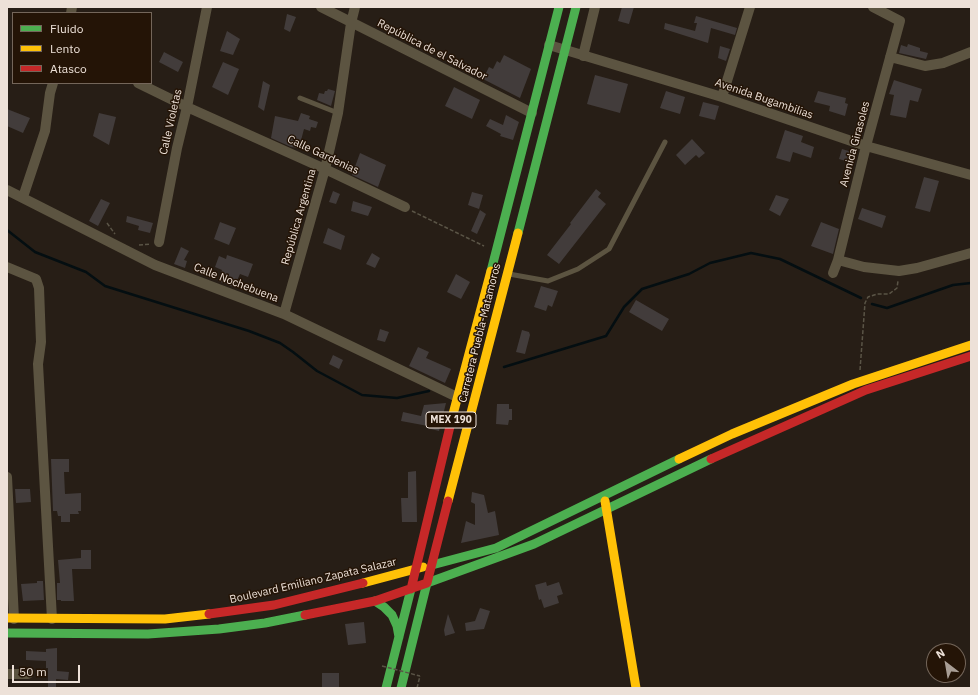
<!DOCTYPE html>
<html>
<head>
<meta charset="utf-8">
<style>
	body { margin:0 }
	#map { position:relative; width:978px; height:695px; overflow:hidden; background:#271e16; font-family:"IBM Plex Sans",sans-serif }
	canvas { display:block }
	.frame { position:absolute; inset:0; border:8px solid #ede1d8; pointer-events:none }
	.legend { position:absolute; left:12px; top:12px; width:140px; height:72px; box-sizing:border-box; background:#241406; border:1px solid #74665a; margin:0; padding:5px 7px; list-style:none; font-size:12px; color:#ede1d8 }
	.legend li { display:flex; align-items:center; gap:8px; height:20px }
	.legend b { width:20px; border:1px solid #74665a }
	.north { position:absolute; left:926px; top:643px; width:40px; height:40px; box-sizing:border-box; background:#241406; border:1px solid #74665a; border-radius:50%; rotate:329deg; font-size:11px; font-weight:700; line-height:16px; text-align:center; color:#ede1d8 }
	.north::after { content:''; display:block; margin:auto; width:14px; height:18px; background:#a89d94; clip-path:polygon(50% 0,100% 100%,50% 72%,0 100%) }
	.scale { position:absolute; left:12px; top:665px; width:68px; height:18px; box-sizing:border-box; border:2px solid #ede1d8; border-top:0; padding-left:5px; font-size:12px; line-height:14px; white-space:nowrap; color:#ede1d8; -webkit-text-stroke:3px #241406; paint-order:stroke }
</style>
</head>
<body>
<div id="map">
<canvas width="978" height="695"></canvas>
<div class="frame"></div>
<ul class="legend">
<li><b style="height:5px;background:#4caf50"></b>Fluido</li>
<li><b style="height:5px;background:#ffc107"></b>Lento</li>
<li><b style="height:5px;background:#c62828"></b>Atasco</li>
</ul>
<div class="north">N</div>
<div class="scale">50 m</div>
</div>
<script>
const ctx = document.querySelector('canvas').getContext('2d');
ctx.lineJoin = 'round';
const shape = rows => new Path2D(rows.map(r => 'M' + r).join(''));
function strokePath(path, color, width, dash) { ctx.strokeStyle = color; ctx.lineWidth = width; ctx.lineCap = dash ? 'butt' : 'round'; ctx.setLineDash(dash || []); ctx.stroke(path); }
function fill(path, color) { ctx.fillStyle = color; ctx.fill(path, 'evenodd'); }
function write(font, color, halo, rows, align = 'center') {
  ctx.font = font + ' "IBM Plex Sans",sans-serif'; ctx.lineWidth = 3; ctx.setLineDash([]); ctx.textBaseline = 'middle'; ctx.strokeStyle = halo; ctx.fillStyle = color; for (const [text, x, y, turn = 0] of rows) {
    ctx.save(); ctx.translate(x, y); ctx.rotate((+turn || 0) * Math.PI / 180); ctx.textAlign = isNaN(turn) ? turn : align; if (halo) ctx.strokeText(text, 0, 0); ctx.fillText(text, 0, 0); ctx.restore();
  }
}
const stream = shape([
	[7,230,35,252,86,272,105,286,249,331,280,343,293,352,317,371,362,395,397,398,429,391],
	[872,304,887,308,953,285,971,283],
	[504,367,606,336,624,307,642,289,689,274,710,263,751,253,780,259,861,298]
]);
const building = shape([
	[622,7,634,7,629,24,618,21],
	[287,14,296,17,290,32,284,29],
	[696,16,737,28,735,35,711,28,708,43,664,29,665,23,695,31,697,23,694,23],
	[227,31,240,39,233,55,220,51],
	[908,44,920,48,920,51,928,53,926,59,899,53,901,45,907,47],
	[720,46,730,49,726,61,718,58],
	[164,52,183,62,178,72,159,62],
	[504,55,531,69,520,98,483,79,489,67,493,69,497,61,500,63],
	[223,62,239,69,228,95,212,87],
	[595,75,628,84,620,113,587,104],
	[894,80,922,89,918,102,910,100,906,118,890,115,894,95,889,94],
	[263,81,270,85,264,111,258,107],
	[454,87,480,100,472,119,445,106],
	[328,89,335,91,331,106,317,100,319,93,324,94,325,91,327,91],
	[666,91,685,97,680,114,660,108],
	[818,91,846,98,845,103,848,104,845,116,829,111,830,106,814,102],
	[703,102,719,106,715,120,699,116],
	[7,109,30,118,23,133,7,126],
	[99,113,116,117,109,145,93,136],
	[301,113,310,116,309,119,318,122,316,128,311,127,310,131,304,129,299,148,291,147,271,138,275,116,298,121],
	[506,115,519,122,513,140,500,136,501,134,486,126,490,119,503,125],
	[785,130,803,136,801,142,814,147,811,158,793,152,790,162,776,158],
	[692,139,705,153,699,158,696,155,685,165,676,155],
	[842,149,855,153,852,163,839,159],
	[360,153,386,165,378,187,352,175],
	[924,177,939,181,930,212,915,208],
	[596,189,601,193,598,197,606,204,559,264,547,255,571,224,570,223],
	[333,191,340,194,336,204,329,202],
	[472,192,483,195,479,209,468,205],
	[776,195,789,199,780,216,769,210],
	[101,199,110,203,98,226,89,221],
	[353,201,372,207,368,216,351,211],
	[862,208,886,216,882,228,858,219],
	[480,210,486,214,477,234,471,231],
	[127,216,153,223,150,233,138,230,139,226,126,222],
	[220,222,236,228,229,245,214,239],
	[821,222,839,229,833,254,811,246],
	[328,228,345,236,341,250,323,243],
	[181,247,189,251,184,260,187,261,185,268,174,264],
	[372,253,380,258,375,268,366,264],
	[227,255,253,264,248,277,240,274,234,287,218,281,222,270,215,267,219,256,226,259],
	[456,274,470,282,461,299,447,292],
	[541,286,558,291,552,307,548,305,546,311,534,307],
	[636,300,669,319,662,331,629,312],
	[380,329,389,332,385,342,377,340],
	[522,330,529,332,530,335,525,354,516,352],
	[418,347,429,352,426,358,451,369,445,383,409,366],
	[333,355,343,360,339,369,329,364],
	[446,403,439,431,427,428,428,426,401,421,403,412,421,416,424,405],
	[497,404,509,404,509,409,512,409,512,420,509,420,508,425,496,424],
	[51,459,69,459,69,472,64,472,65,494,81,493,81,511,78,511,79,514,70,514,70,522,61,522,61,516,58,516,57,511,53,511],
	[416,471,417,522,402,522,401,498,408,498,408,472],
	[15,489,30,489,31,502,16,503],
	[472,492,484,495,488,513,495,511,499,535,461,543,466,521,475,525,475,504,471,502],
	[81,550,91,550,91,569,72,569,74,601,61,601,61,600,57,600,57,583,60,583,58,560,81,558],
	[37,581,43,581,44,600,23,601,21,584,37,583],
	[546,582,547,586,559,582,563,594,557,596,559,603,544,608,541,599,539,600,535,585],
	[480,608,490,611,484,629,466,631,465,623,475,621],
	[448,614,455,633,445,636,444,630],
	[364,622,366,643,348,645,345,624],
	[57,648,57,671,69,672,68,680,56,679,56,688,48,688,48,668,46,668,46,661,26,660,26,651,46,652,46,649],
	[322,673,339,673,339,688,322,688]
]);
const path = shape([
	[412,211,484,246],
	[107,223,115,234],
	[139,245,151,244],
	[860,370,865,303,868,297,877,294,889,294,897,288,898,281],
	[417,688,420,676]
]);
const lane = shape([
	[300,98,338,113],
	[509,274,548,281,578,269,609,249,665,142]
]);
const street = shape([
	[321,7,532,113],
	[71,13,72,7],
	[549,45,722,97,866,146,971,175],
	[583,56,595,7],
	[890,57,925,66,943,63,971,52],
	[138,83,187,107,325,169,405,207],
	[722,97,750,7],
	[7,190,155,265,284,314,457,397],
	[23,197,45,131,50,93,53,83],
	[159,242,177,148,187,107,207,7],
	[838,260,864,267,899,271,917,268,971,253],
	[7,267,36,279,39,288,41,342,38,364,52,619],
	[833,273,838,260,866,146,900,21,873,7],
	[284,314,325,169,338,113,351,23,355,7],
	[7,477,14,619],
	[7,674,28,674]
]);
const fast = shape([
	[518,233,576,7],
	[491,271,559,7],
	[432,565,496,548,679,459],
	[427,583,534,544,711,459],
	[375,601,384,607,392,615,397,626,399,637],
	[7,633,148,634,219,629,265,623,305,615],
	[386,688,411,589],
	[401,688,427,583]
]);
const slow = shape([
	[452,418,491,271],
	[679,459,732,434,853,384,971,345],
	[448,501,518,233],
	[605,501,636,688],
	[363,583,423,567],
	[7,618,165,619,209,614]
]);
const jam = shape([
	[711,459,866,390,971,356],
	[411,589,452,418],
	[209,614,274,605,363,583],
	[305,615,375,601,427,583,448,501]
]);
const pathBridge = shape([
	[382,666,420,676]
]);
const shields = [
	[451,420,50]
];
const shieldNames = [
	["MEX 190",451,420]
];
const streetNames = [
	["República de el Salvador",432,50,27],
	["Avenida Bugambilias",764,99,19],
	["Calle Violetas",171,122,-77],
	["Avenida Girasoles",855,144,-75],
	["Calle Gardenias",323,155,25],
	["República Argentina",299,217,-74],
	["Calle Nochebuena",236,283,21],
	["Carretera Puebla-Matamoros",480,333,-76],
	["Boulevard Emiliano Zapata Salazar",313,581,-13]
];
strokePath(stream, '#040e11', 2.5);
fill(building, '#423c3b');
strokePath(path, '#5a5446', 1.5, [4, 2]);
strokePath(lane, '#5c5441', 5);
strokePath(street, '#5c5441', 10);
strokePath(fast, '#4caf50', 9);
strokePath(slow, '#ffc107', 9);
strokePath(jam, '#c62828', 9);
strokePath(pathBridge, '#5a5446', 1.5, [4, 2]);
for (const [x, y, w] of shields) { const box = new Path2D(); box.roundRect(x - w / 2, y - 8, w, 16, 3); ctx.fillStyle = '#241406'; ctx.fill(box); strokePath(box, '#ede1d8', 1); }
write('bold 10px', '#ede1d8', null, shieldNames);
write('11px', '#ede1d8', '#241406', streetNames);
</script>
</body>
</html>
